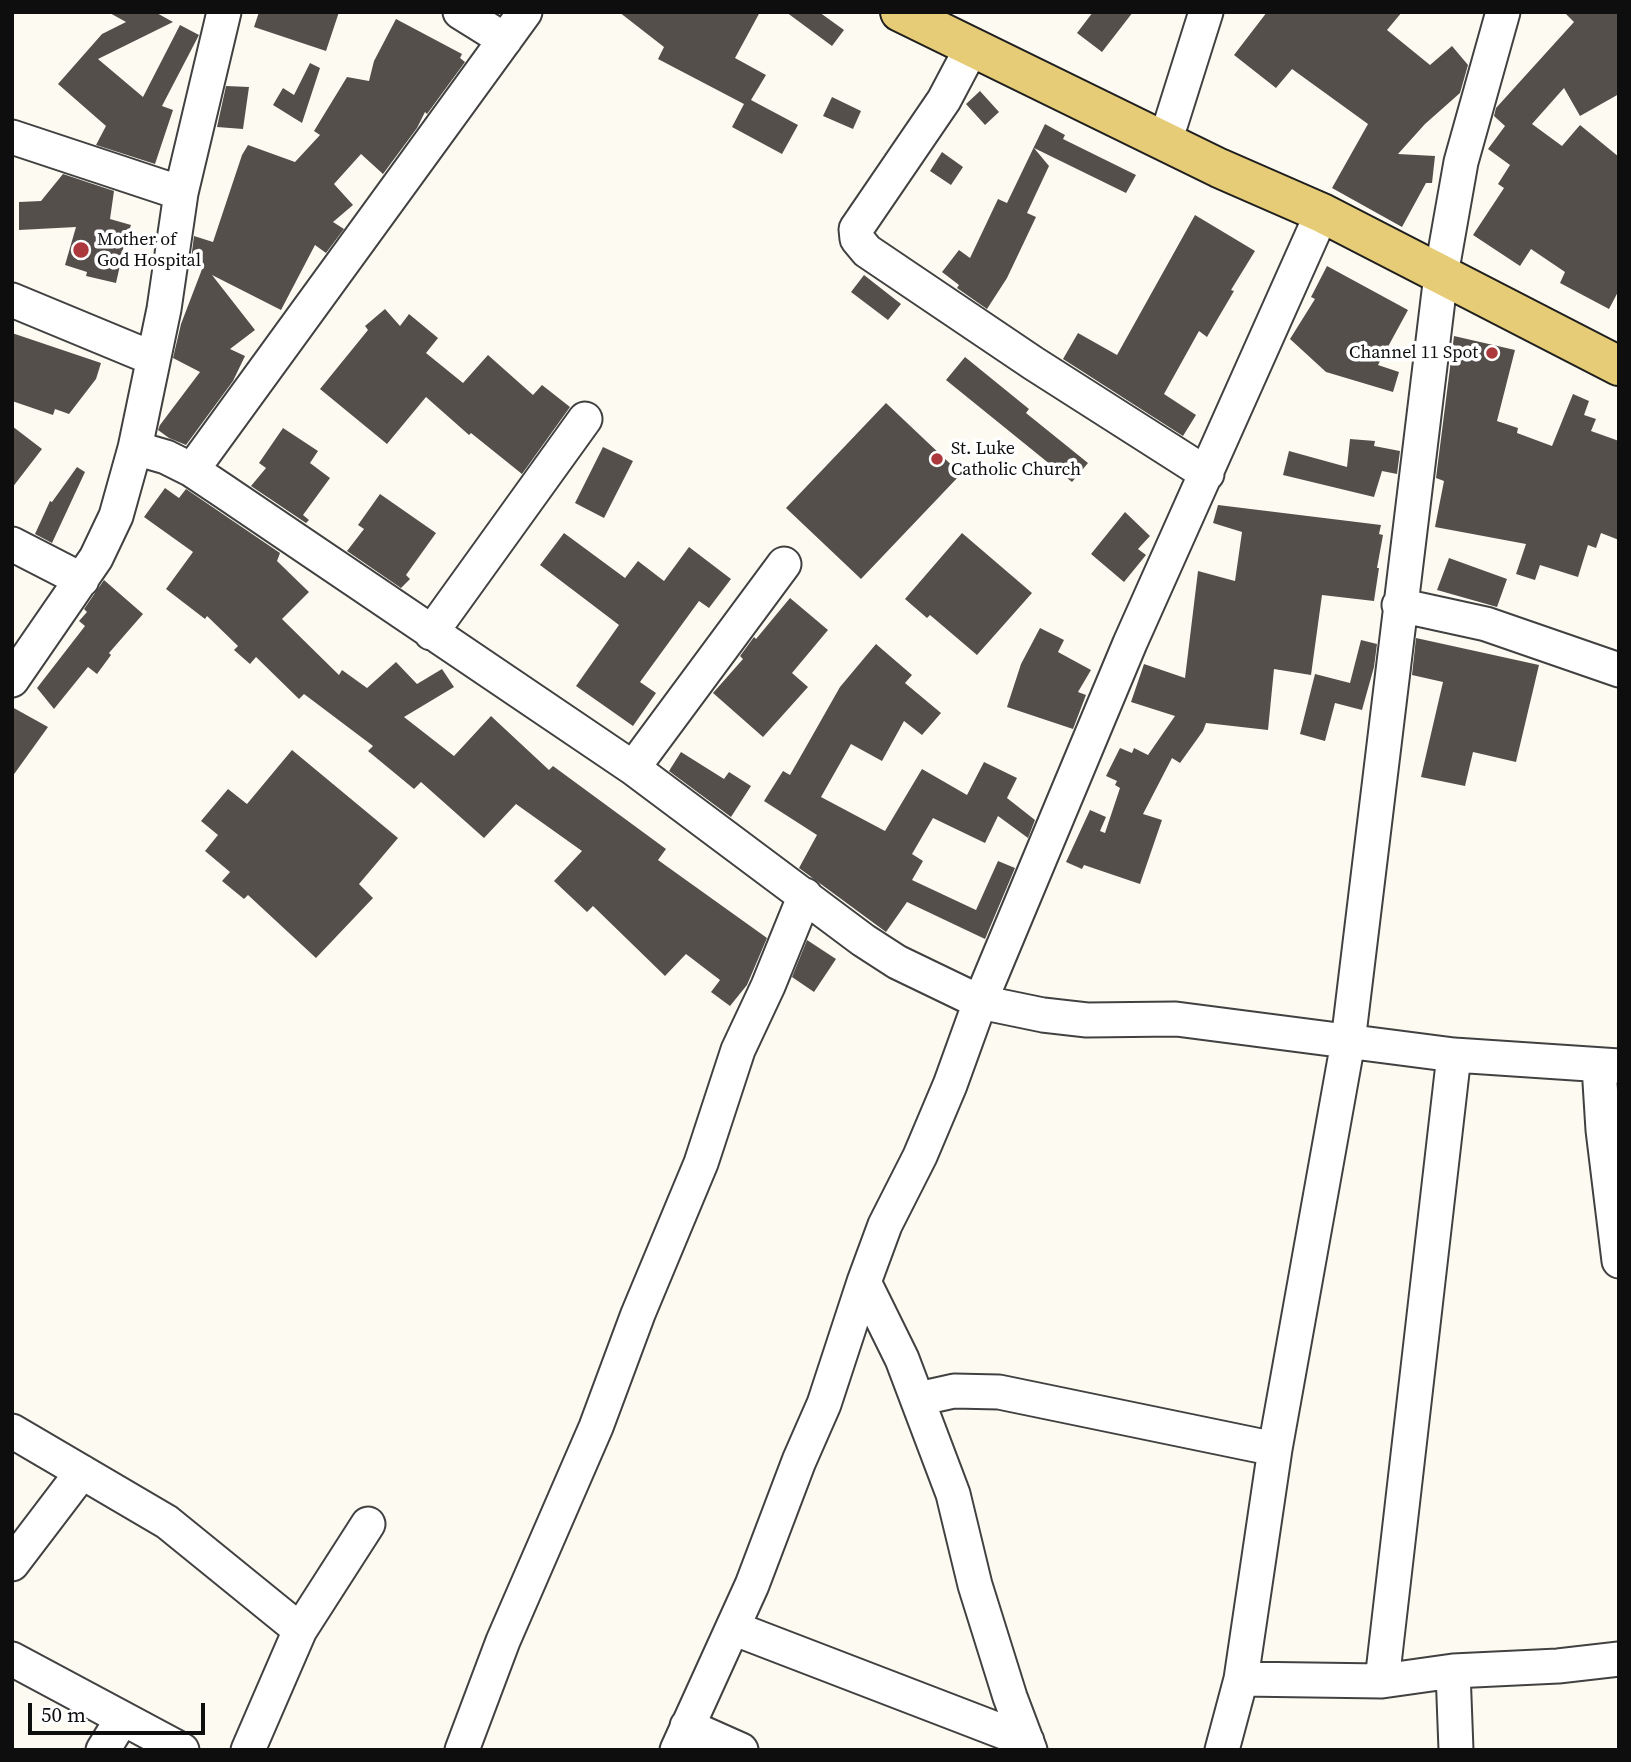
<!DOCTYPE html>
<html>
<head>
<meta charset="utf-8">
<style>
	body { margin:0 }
	#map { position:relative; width:1631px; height:1762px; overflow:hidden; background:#fdfbf1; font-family:"Source Serif 4",serif }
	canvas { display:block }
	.frame { position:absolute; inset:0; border:14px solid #0e0e0e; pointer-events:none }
	.scale { position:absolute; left:28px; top:1703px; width:177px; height:32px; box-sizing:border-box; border:4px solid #0e0e0e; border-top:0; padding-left:9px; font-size:21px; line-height:24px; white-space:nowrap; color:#0e0e0e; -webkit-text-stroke:5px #fff; paint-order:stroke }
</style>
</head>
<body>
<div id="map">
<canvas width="1631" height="1762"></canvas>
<div class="frame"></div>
<div class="scale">50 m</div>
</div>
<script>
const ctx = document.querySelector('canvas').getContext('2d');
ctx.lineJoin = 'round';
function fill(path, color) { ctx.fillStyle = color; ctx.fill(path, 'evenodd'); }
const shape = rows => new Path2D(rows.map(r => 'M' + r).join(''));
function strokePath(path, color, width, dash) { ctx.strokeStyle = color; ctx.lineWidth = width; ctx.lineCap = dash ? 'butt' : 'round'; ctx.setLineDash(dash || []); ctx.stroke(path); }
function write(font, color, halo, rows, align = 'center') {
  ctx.font = font + ' "Source Serif 4",serif'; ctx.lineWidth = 7; ctx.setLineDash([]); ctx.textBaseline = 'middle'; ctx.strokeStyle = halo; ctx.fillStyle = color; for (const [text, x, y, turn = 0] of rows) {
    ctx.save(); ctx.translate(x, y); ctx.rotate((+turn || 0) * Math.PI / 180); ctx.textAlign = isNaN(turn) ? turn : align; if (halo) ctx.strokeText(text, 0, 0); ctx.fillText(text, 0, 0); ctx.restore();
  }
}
const building = shape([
	[108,12,155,12,173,22,98,59,143,97,180,25,199,35,162,106,173,110,155,164,96,145,106,126,58,84,102,34,126,22],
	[259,12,339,12,326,51,254,27],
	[619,12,760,12,735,58,766,75,751,100,798,125,782,154,732,127,744,104,658,59,664,47],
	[786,12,819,12,844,30,832,46],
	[1093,12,1133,12,1102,52,1077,33],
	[1267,12,1402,12,1387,30,1430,65,1452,46,1468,65,1460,93,1425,124,1398,154,1435,156,1432,183,1426,183,1402,227,1332,188,1368,124,1292,69,1276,88,1234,55],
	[1564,12,1619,12,1619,94,1580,116,1564,88,1532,124,1562,146,1580,125,1619,157,1619,290,1609,309,1560,283,1565,272,1531,249,1520,266,1473,235,1504,188,1498,184,1510,165,1488,149,1505,126,1494,116,1496,108,1574,22],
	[396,19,462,54,460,58,465,62,427,114,425,112,417,128,383,174,361,154,334,184,353,205,333,222,344,229,326,253,315,245,281,310,212,275,255,330,230,349,245,356,233,381,186,445,169,438,158,430,160,425,200,372,173,358,181,324,204,264,191,259,194,236,213,242,242,155,248,145,295,162,320,135,314,131,347,77,369,81,374,61],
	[310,63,320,68,302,123,273,105,283,88,294,95],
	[226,86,249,87,243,129,217,127],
	[980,91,999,112,985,125,966,104],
	[832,97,861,111,853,129,823,116],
	[1045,124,1065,135,1063,139,1136,175,1126,193,1034,148,1049,166,1027,213,1036,217,1007,278,987,309,957,288,959,285,942,272,959,250,970,258,998,199,1007,203],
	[942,152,963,167,951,185,930,171],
	[63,174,114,191,110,219,131,225,119,261,121,261,116,283,86,276,87,272,65,265,76,227,19,230,19,202,41,201],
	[1195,215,1255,251,1231,290,1234,291,1207,337,1199,331,1164,394,1196,415,1183,436,1063,359,1078,333,1117,355],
	[1327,266,1408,310,1378,365,1399,372,1393,392,1326,372,1290,339,1315,299,1311,297],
	[864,275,901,304,888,320,851,292],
	[385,309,400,326,409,314,438,338,426,353,463,383,488,355,533,395,542,385,570,407,522,474,471,433,469,435,426,397,387,444,320,389,368,330,365,326],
	[12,333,101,363,96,379,69,414,55,409,53,415,12,401],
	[1454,336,1515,350,1497,421,1518,428,1517,433,1552,446,1573,394,1589,401,1584,415,1596,419,1591,431,1619,441,1619,540,1601,533,1596,548,1588,545,1578,577,1540,565,1535,580,1516,574,1526,544,1435,527,1444,481,1436,478],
	[965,357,1029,409,1026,413,1088,463,1072,482,946,380],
	[886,403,961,474,861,579,786,508],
	[12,426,42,449,12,488],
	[283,428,318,451,310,463,330,478,303,515,309,520,306,523,251,486,266,468,259,463],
	[1350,439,1375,441,1374,446,1400,451,1397,474,1382,471,1374,497,1283,475,1289,451,1347,467],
	[603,447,633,461,604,518,575,503],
	[77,467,85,472,52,543,35,534,50,501,52,502],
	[165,488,179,498,186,489,280,553,277,561,309,592,282,619,339,675,342,670,367,688,396,662,417,684,442,669,454,687,404,717,454,756,491,716,549,770,553,766,666,849,658,860,767,938,747,985,730,1006,711,992,720,980,686,954,665,976,593,906,587,912,554,881,582,851,516,804,484,838,421,782,414,789,368,751,373,746,304,694,299,699,256,657,250,664,234,650,238,646,207,616,205,619,166,589,193,552,144,517],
	[380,494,436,533,406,575,410,579,401,588,347,551,364,529,358,525],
	[1218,505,1381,525,1379,534,1383,535,1377,568,1379,568,1374,601,1322,595,1311,675,1274,669,1268,730,1206,723,1203,731,1180,763,1172,758,1143,814,1162,820,1140,884,1084,865,1082,869,1066,862,1090,810,1106,817,1100,831,1105,833,1120,788,1115,785,1117,781,1106,776,1120,748,1132,753,1134,748,1148,755,1175,716,1131,702,1144,664,1185,678,1198,571,1235,581,1242,532,1213,523],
	[1125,512,1150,536,1138,549,1146,555,1124,582,1091,554],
	[564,533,625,578,638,561,664,581,689,547,731,579,709,608,699,601,640,682,656,693,633,726,576,686,619,625,540,565],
	[962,533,1032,593,977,655,930,615,927,618,905,599],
	[1449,558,1507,579,1497,607,1437,590],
	[104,580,143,614,109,653,111,655,97,674,88,667,54,709,37,688,85,626,79,621,87,612,84,609],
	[790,598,828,630,792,673,808,687,763,737,713,693,743,659,740,656,754,637,756,639],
	[1040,628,1064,640,1058,652,1091,670,1078,692,1086,695,1073,729,1007,707,1021,664],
	[1416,638,1539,665,1516,762,1473,752,1465,786,1421,777,1443,682,1412,675],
	[1361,640,1377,644,1374,667,1362,710,1335,703,1325,741,1300,734,1315,674,1350,683],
	[876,644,912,675,905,683,941,713,922,735,904,721,882,761,851,744,821,797,885,831,922,769,967,795,984,762,1017,778,1007,798,1035,820,1028,838,998,816,985,843,933,818,912,854,923,861,912,880,976,910,998,861,1015,868,985,939,907,902,886,932,799,868,817,835,764,801,783,771,790,775,840,687],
	[12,707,48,727,12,777],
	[292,750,398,838,359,884,373,898,316,958,248,895,244,899,222,881,230,872,205,851,218,835,201,821,228,789,247,804],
	[681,752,724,779,729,772,751,786,731,817,669,771],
	[807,940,836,959,814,992,792,977]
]);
const minor = shape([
	[460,12,505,40],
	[972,47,944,100,856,229,857,239,867,251,1033,363,1207,474],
	[12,137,181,193],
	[1165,142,1206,12],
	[12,300,152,358],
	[135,448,166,457,192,470,222,490,633,768,863,940,897,962,980,1002,1043,1015,1087,1020,1176,1019,1454,1055,1619,1066],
	[192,470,525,12],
	[12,544,82,580],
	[1399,605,1486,624,1619,670],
	[431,633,585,419],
	[12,680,96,558,116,516,135,448,164,309,181,193,224,12],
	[633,768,784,564],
	[1599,1066,1603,1130,1619,1261],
	[864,1282,902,1359,953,1494,975,1585,1010,1697,1030,1750],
	[918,1399,954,1391,999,1392,1275,1449],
	[12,1431,167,1522,300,1630],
	[12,1564,82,1472],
	[733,1628,1027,1741],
	[12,1659,182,1750],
	[1453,1671,1456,1750],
	[1241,1679,1382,1681,1453,1671,1558,1666,1619,1659],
	[1382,1681,1454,1055],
	[687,1726,741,1750],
	[103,1750,122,1719],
	[248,1750,300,1630,368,1524],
	[462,1750,503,1641,596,1427,638,1314,701,1163,738,1050,768,986,805,895],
	[677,1750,752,1585,799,1461,824,1404,864,1282,885,1225,920,1156,950,1085,980,1002,1130,643,1322,213],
	[1222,1750,1241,1679,1275,1449,1348,1042,1441,275,1461,162,1503,12]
]);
const major = shape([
	[900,12,1219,168,1322,213,1619,366]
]);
const markers = [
	[81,250,9,"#ab383d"],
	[1492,353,7,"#ab383d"],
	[937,459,7,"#ab383d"]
];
const poiNames = [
	["Mother of",97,240],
	["God Hospital",97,261],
	["Channel 11 Spot",1478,353,"right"],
	["St. Luke",951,449],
	["Catholic Church",951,470]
];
fill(building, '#554f4c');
strokePath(minor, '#414141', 37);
strokePath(major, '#1f1f1f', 42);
strokePath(minor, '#fff', 33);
strokePath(major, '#e6cc77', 38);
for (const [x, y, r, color] of markers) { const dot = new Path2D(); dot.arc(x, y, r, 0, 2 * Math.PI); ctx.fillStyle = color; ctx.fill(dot); strokePath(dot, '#fff', 2.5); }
write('18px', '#0e0e0e', '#fff', poiNames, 'left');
</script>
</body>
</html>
